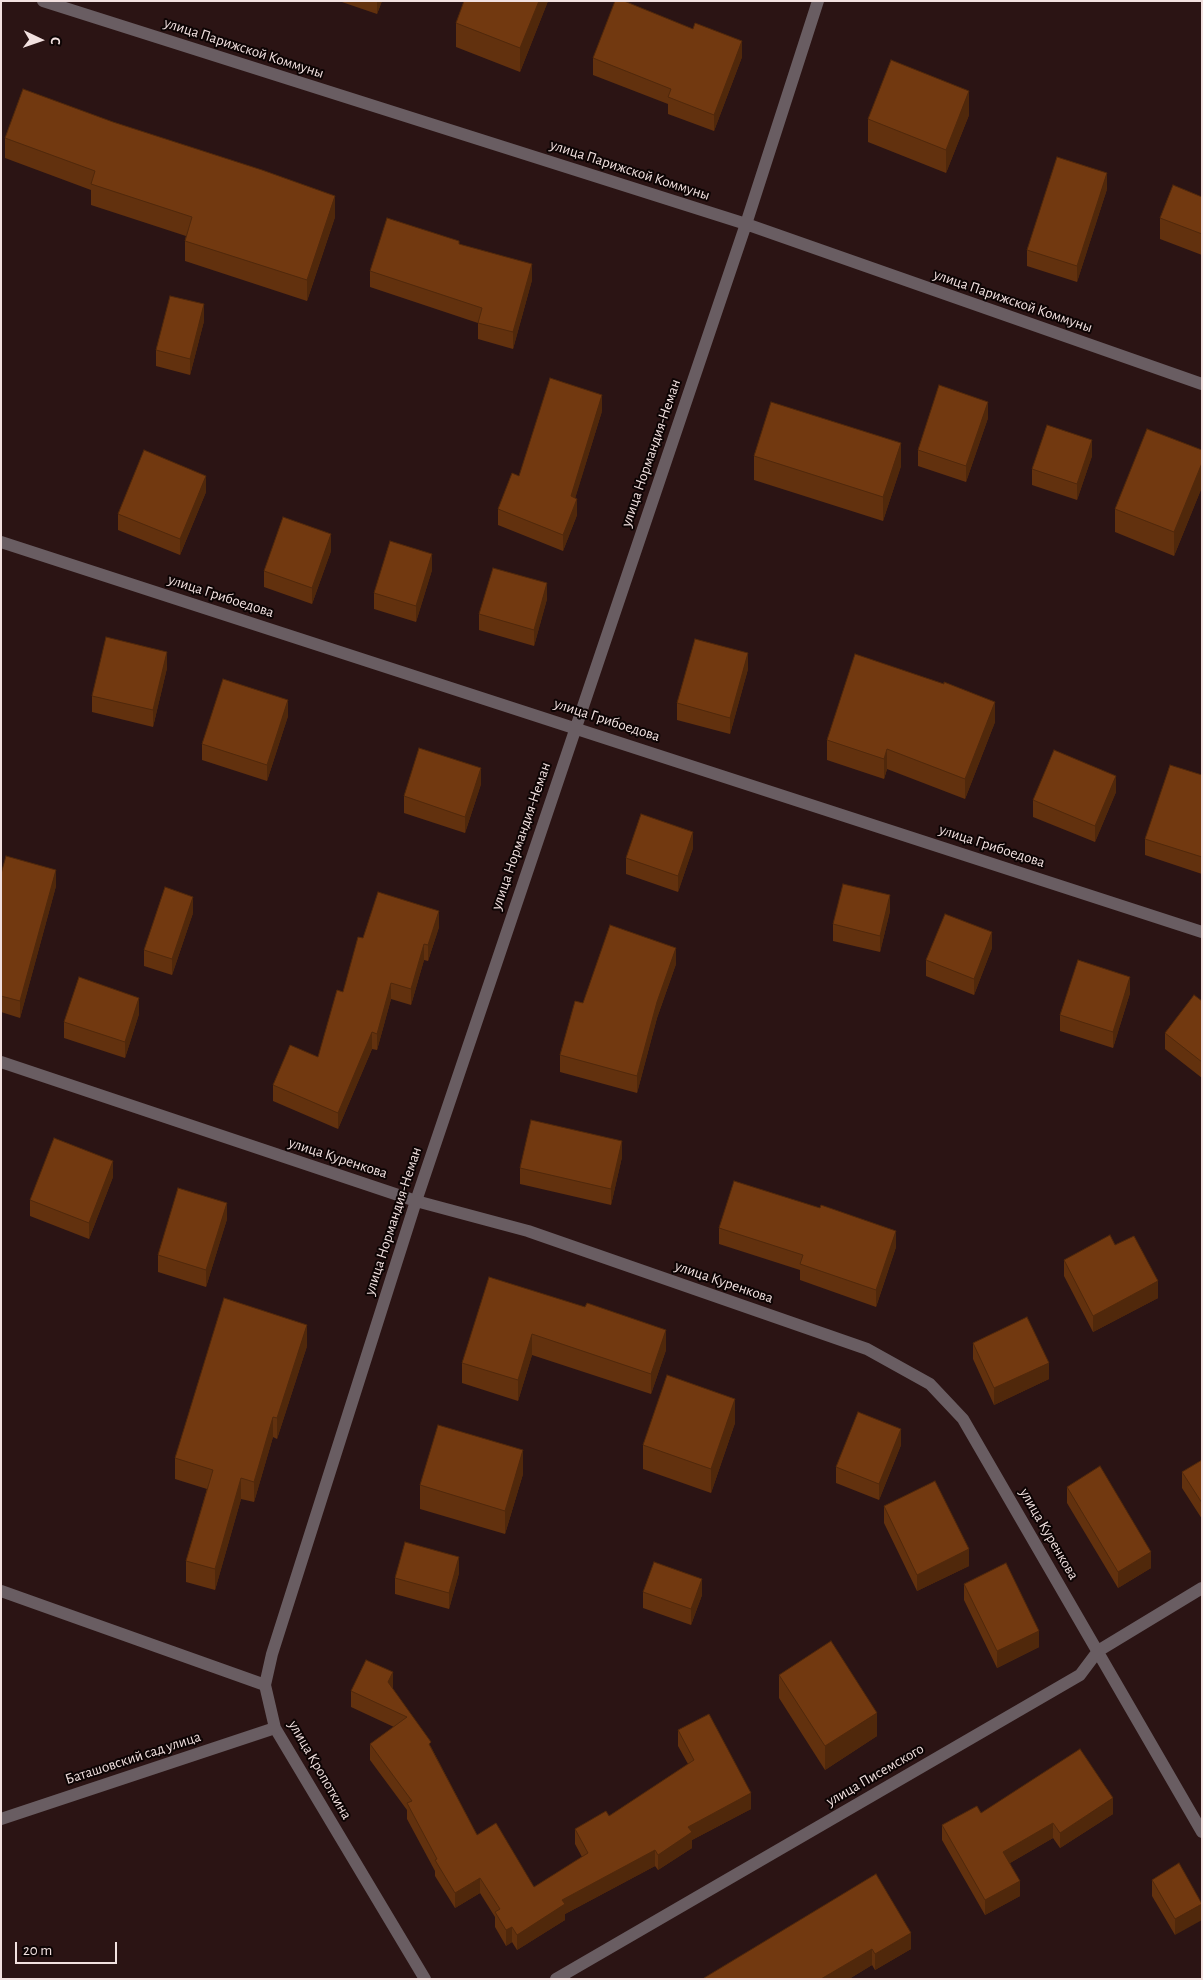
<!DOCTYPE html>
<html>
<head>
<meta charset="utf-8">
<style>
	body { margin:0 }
	#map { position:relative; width:1203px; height:1980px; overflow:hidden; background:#2b1414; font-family:"Alegreya Sans",sans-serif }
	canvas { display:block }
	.frame { position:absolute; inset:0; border:2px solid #f2e1e0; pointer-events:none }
	.north { position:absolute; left:15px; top:15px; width:50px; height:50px; -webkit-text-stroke:4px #0d0404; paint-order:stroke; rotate:93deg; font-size:14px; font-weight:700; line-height:20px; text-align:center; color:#f2e1e0 }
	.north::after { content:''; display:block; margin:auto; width:18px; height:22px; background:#f2e1e0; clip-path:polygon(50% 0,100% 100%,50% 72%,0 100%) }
	.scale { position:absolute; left:15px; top:1942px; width:102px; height:22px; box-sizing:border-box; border:2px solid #f2e1e0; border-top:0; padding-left:6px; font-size:15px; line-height:18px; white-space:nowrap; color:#f2e1e0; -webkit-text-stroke:4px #0d0404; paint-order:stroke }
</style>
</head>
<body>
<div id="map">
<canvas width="1203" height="1980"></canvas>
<div class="frame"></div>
<div class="north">С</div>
<div class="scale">20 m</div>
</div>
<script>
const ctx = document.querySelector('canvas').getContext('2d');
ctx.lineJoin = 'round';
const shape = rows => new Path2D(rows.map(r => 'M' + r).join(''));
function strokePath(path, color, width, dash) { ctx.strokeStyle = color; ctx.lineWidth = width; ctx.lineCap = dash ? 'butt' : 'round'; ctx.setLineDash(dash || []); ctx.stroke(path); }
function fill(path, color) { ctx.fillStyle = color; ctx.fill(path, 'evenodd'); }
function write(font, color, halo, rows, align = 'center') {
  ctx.font = font + ' "Alegreya Sans",sans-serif'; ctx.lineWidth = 4; ctx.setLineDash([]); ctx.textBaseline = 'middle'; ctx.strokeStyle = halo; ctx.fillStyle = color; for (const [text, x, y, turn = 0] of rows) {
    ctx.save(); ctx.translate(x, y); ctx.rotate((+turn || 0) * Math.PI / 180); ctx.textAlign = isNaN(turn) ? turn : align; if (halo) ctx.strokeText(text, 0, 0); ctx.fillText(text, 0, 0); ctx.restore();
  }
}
const minor = shape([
	[43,1,746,224,1202,384],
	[1,542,1202,932],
	[1,1062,416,1201,528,1231,867,1349,930,1384,963,1419,1202,1832],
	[1,1591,265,1685],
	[1,1819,275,1728],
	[425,1979,275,1728,265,1685,272,1654,416,1201,746,224,818,1],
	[556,1979,1080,1675,1098,1651,1202,1588]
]);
const wall = shape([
	[339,1,382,1,377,14],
	[464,1,548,1,520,72,456,47,456,23],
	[742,57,714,131,668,114,668,104,593,75,593,58],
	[969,115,946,173,868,142,868,119],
	[5,138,335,217,307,301,185,261,185,241,186,236,91,205,91,190,5,158],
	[1107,189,1077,282,1027,266,1027,250],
	[1202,197,1202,255,1160,239,1160,218],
	[459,244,532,280,513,349,478,339,478,323,370,287,370,271],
	[204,321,190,375,156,366,156,350],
	[602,411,575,498,577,515,563,551,498,525,498,509,519,476],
	[988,418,966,482,918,466,918,450],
	[1202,450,1202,487,1174,556,1115,532,1115,509],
	[754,456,901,466,883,521,754,480],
	[1092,456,1077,500,1032,485,1032,469],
	[206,492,180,555,118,530,118,514],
	[331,551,312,604,264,587,264,571],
	[432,570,416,622,374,609,374,593],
	[547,599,534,646,479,630,479,614],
	[167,668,153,727,92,712,92,696],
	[748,669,730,734,677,720,677,703],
	[288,716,267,781,202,760,202,744],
	[995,722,965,799,887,769,884,779,827,760,827,740],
	[1202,775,1202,874,1145,855,1145,839],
	[481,784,465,833,404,813,404,796],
	[1116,792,1095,842,1033,817,1033,800],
	[693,848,678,892,626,874,626,858],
	[1,874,56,886,20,1018,1,1012],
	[890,911,880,952,833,941,833,924],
	[193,913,172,975,144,966,144,950],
	[439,927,428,961,424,960,411,1005,391,999,377,1050,372,1049,338,1129,273,1101,273,1085,318,1057,363,938],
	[992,948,974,995,926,976,926,960],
	[676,964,657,1018,637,1093,560,1072,560,1055,583,1003],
	[1130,993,1113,1048,1060,1031,1060,1015],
	[1202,1001,1202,1078,1165,1049,1165,1033],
	[139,1014,125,1058,64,1038,64,1022],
	[622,1157,611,1205,520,1184,520,1168],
	[113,1177,89,1239,30,1216,30,1200],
	[227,1219,206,1287,158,1272,158,1255],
	[719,1228,896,1247,876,1307,800,1280,800,1270,719,1244],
	[1115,1245,1158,1298,1093,1332,1064,1276,1064,1260],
	[585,1307,666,1350,651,1394,532,1355,518,1401,462,1383,462,1363],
	[973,1343,1049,1379,994,1405,973,1359],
	[307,1346,277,1439,273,1437,254,1502,241,1499,215,1590,186,1582,186,1561,207,1489,175,1479,175,1458],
	[735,1423,711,1493,643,1469,643,1445],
	[901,1445,879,1500,836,1483,836,1467],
	[1202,1460,1202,1519,1182,1488,1182,1472],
	[523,1474,505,1534,420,1509,420,1485],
	[1067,1487,1151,1568,1118,1588,1067,1503],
	[884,1506,969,1566,917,1591,884,1523],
	[459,1573,449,1609,395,1594,395,1578],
	[964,1584,1039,1647,997,1668,964,1600],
	[643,1592,702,1595,691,1625,643,1608],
	[779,1675,877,1736,825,1770,779,1698],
	[393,1688,392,1689,431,1747,477,1835,534,1887,582,1857,575,1844,575,1829,609,1816,688,1764,678,1746,678,1730,751,1809,692,1840,692,1848,658,1870,655,1866,565,1914,565,1920,517,1950,512,1942,506,1946,495,1927,495,1917,480,1893,455,1908,435,1876,435,1871,407,1819,407,1810,370,1760,370,1744,394,1727,351,1707,351,1691],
	[981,1813,1113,1814,1060,1848,1053,1838,1010,1863,1020,1896,985,1915,942,1840,942,1825],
	[1179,1863,1175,1935,1152,1896,1152,1880],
	[876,1874,911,1949,875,1970,872,1965,849,1979,704,1979]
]);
const shadedWall = shape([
	[377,1,382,1,377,14],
	[539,1,548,1,520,72,520,48],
	[742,41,742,57,714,131,714,115],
	[969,91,969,115,946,173,946,150],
	[1107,173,1107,189,1077,282,1077,266],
	[335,196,335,217,307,301,307,280],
	[532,264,532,280,513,349,513,332],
	[204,304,204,321,190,375,190,359],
	[602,395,602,411,571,512,571,496],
	[988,402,988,418,966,482,966,466],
	[1092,440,1092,456,1077,500,1077,484],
	[901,443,901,466,883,521,883,497],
	[1202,463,1202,487,1174,556,1174,532],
	[206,476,206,492,180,555,180,539],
	[577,499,577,515,563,551,563,535],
	[331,534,331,551,312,604,312,588],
	[432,554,432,570,416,622,416,606],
	[547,583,547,599,534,646,534,630],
	[167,652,167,668,153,727,153,710],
	[748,653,748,669,730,734,730,718],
	[288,700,288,716,267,781,267,765],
	[995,702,995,722,965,799,965,779],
	[887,749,887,769,884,779,884,759],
	[481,768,481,784,465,833,465,817],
	[1116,776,1116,792,1095,842,1095,826],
	[693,832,693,848,678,892,678,876],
	[56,870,56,886,20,1018,20,1001],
	[890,895,890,911,880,952,880,936],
	[193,897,193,913,172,975,172,959],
	[439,911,439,927,428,961,428,945],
	[992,932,992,948,974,995,974,979],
	[424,944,424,960,411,1005,411,989],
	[676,948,676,964,657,1018,637,1093,637,1076,657,1002],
	[1130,977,1130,993,1113,1048,1113,1032],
	[391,983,391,999,377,1050,377,1034],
	[139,998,139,1014,125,1058,125,1042],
	[372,1032,372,1049,338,1129,338,1113],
	[622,1141,622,1157,611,1205,611,1189],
	[113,1161,113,1177,89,1239,89,1223],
	[227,1203,227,1219,206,1287,206,1270],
	[896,1231,896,1247,876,1307,876,1290],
	[1158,1281,1158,1298,1093,1332,1093,1316],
	[307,1325,307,1346,277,1439,277,1418],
	[666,1330,666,1350,651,1394,651,1374],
	[532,1334,532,1355,518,1401,518,1380],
	[1049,1363,1049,1379,994,1405,994,1388],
	[735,1399,735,1423,711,1493,711,1469],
	[273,1417,273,1437,254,1502,254,1482],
	[901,1429,901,1445,879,1500,879,1484],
	[523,1450,523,1474,505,1534,505,1511],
	[241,1478,241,1499,215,1590,215,1569],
	[969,1549,969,1566,917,1591,917,1575],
	[1151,1552,1151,1568,1118,1588,1118,1572],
	[459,1557,459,1573,449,1609,449,1593],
	[702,1579,702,1595,691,1625,691,1609],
	[1039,1631,1039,1647,997,1668,997,1651],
	[393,1672,393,1688,388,1698,388,1682],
	[877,1713,877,1736,825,1770,825,1746],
	[751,1793,751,1809,692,1840,692,1848,658,1870,658,1855,688,1827],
	[1113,1798,1113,1814,1060,1848,1060,1833],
	[1053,1823,1053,1838,1003,1867,1003,1852],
	[655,1850,655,1866,565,1914,565,1920,517,1950,517,1935,562,1900],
	[480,1878,480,1893,455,1908,455,1893],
	[1020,1881,1020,1896,985,1915,985,1900],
	[1202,1904,1202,1920,1175,1935,1175,1919],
	[512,1927,512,1942,506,1946,506,1930],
	[911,1933,911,1949,875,1970,875,1954],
	[872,1949,872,1965,849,1979,821,1979]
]);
const building = shape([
	[464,1,539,1,520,48,456,23,464,1],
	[615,1,624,1,693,29,695,23,742,41,714,115,668,97,671,89,593,58,615,1],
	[891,60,969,91,946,150,868,119,891,60],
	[23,89,113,122,262,170,335,196,307,280,185,241,192,217,91,184,95,171,5,138,23,89],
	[1057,157,1107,173,1077,266,1027,250,1057,157],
	[1173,185,1202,197,1202,234,1160,218,1173,185],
	[387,218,459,241,459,244,532,264,513,332,478,323,482,308,370,271,387,218],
	[170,296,204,304,190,359,156,350,170,296],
	[550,378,602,395,571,496,577,499,563,535,498,509,512,473,519,476,550,378],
	[939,385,988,402,966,466,918,450,939,385],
	[771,402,901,443,883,497,754,456,771,402],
	[1047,425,1092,440,1077,484,1032,469,1047,425],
	[1147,429,1202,450,1202,463,1174,532,1115,509,1147,429],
	[144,450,206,476,180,539,118,514,144,450],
	[283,517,331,534,312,588,264,571,283,517],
	[390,541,432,554,416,606,374,593,390,541],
	[493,568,547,583,534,630,479,614,493,568],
	[106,637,167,652,153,710,92,696,106,637],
	[695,639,748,653,730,718,677,703,695,639],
	[855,654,944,684,944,682,995,702,965,779,887,749,884,759,827,740,855,654],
	[223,679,288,700,267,765,202,744,223,679],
	[419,748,481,768,465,817,404,796,419,748],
	[1054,750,1116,776,1095,826,1033,800,1054,750],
	[1170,765,1202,775,1202,857,1145,839,1170,765],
	[641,814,693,832,678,876,626,858,641,814],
	[6,856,56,870,20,1001,1,996,1,874,6,856],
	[843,884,890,895,880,936,833,924,843,884],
	[165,887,193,897,172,959,144,950,165,887],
	[378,892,439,911,428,945,424,944,411,989,391,983,377,1034,372,1032,338,1113,273,1085,290,1045,318,1057,337,990,343,992,358,937,363,938,378,892],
	[945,914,992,932,974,979,926,960,945,914],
	[610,925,676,948,657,1002,637,1076,560,1055,575,1001,583,1003,610,925],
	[1078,960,1130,977,1113,1032,1060,1015,1078,960],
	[79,977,139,998,125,1042,64,1022,79,977],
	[1194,995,1202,1001,1202,1062,1165,1033,1194,995],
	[531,1120,622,1141,611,1189,520,1168,531,1120],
	[54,1138,113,1161,89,1223,30,1200,54,1138],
	[734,1181,820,1208,821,1205,896,1231,876,1290,800,1264,803,1255,719,1228,734,1181],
	[178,1188,227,1203,206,1270,158,1255,178,1188],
	[1110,1235,1115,1245,1134,1236,1158,1281,1093,1316,1064,1260,1110,1235],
	[489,1277,585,1307,587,1303,666,1330,651,1374,532,1334,518,1380,462,1363,489,1277],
	[224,1298,307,1325,277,1418,273,1417,254,1482,241,1478,215,1569,186,1561,213,1470,175,1458,224,1298],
	[1027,1317,1049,1363,994,1388,973,1343,1027,1317],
	[667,1375,735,1399,711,1469,643,1445,667,1375],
	[858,1412,901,1429,879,1484,836,1467,858,1412],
	[438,1425,523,1450,505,1511,420,1485,438,1425],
	[1202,1460,1202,1503,1182,1472,1202,1460],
	[1100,1466,1151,1552,1118,1572,1067,1487,1100,1466],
	[935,1481,969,1549,917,1575,884,1506,935,1481],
	[405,1542,459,1557,449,1593,395,1578,405,1542],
	[654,1562,702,1579,691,1609,643,1592,654,1562],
	[1006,1563,1039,1631,997,1651,964,1584,1006,1563],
	[831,1641,877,1713,825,1746,779,1675,831,1641],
	[366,1660,393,1672,388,1682,431,1742,429,1744,477,1835,496,1823,534,1887,588,1853,575,1829,606,1811,609,1816,694,1760,678,1730,709,1714,751,1793,688,1827,692,1832,658,1855,655,1850,562,1900,565,1904,517,1935,512,1927,506,1930,495,1912,500,1909,480,1878,455,1893,435,1860,437,1859,407,1803,412,1801,370,1744,407,1717,351,1691,366,1660],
	[1080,1749,1113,1798,1060,1833,1053,1823,1003,1852,1020,1881,985,1900,942,1825,977,1806,981,1813,1080,1749],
	[1179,1863,1202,1904,1175,1919,1152,1880,1179,1863],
	[876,1874,911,1933,875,1954,872,1949,821,1979,704,1979,704,1978,876,1874]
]);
const streetNames = [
	["улица Парижской Коммуны",244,48,18],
	["улица Парижской Коммуны",630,170,18],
	["улица Парижской Коммуны",1013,301,19],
	["улица Нормандия-Неман",651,453,-71],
	["улица Грибоедова",221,596,18],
	["улица Грибоедова",607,720,18],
	["улица Нормандия-Неман",521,836,-71],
	["улица Грибоедова",992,846,18],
	["улица Куренкова",338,1158,18],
	["улица Нормандия-Неман",393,1221,-72],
	["улица Куренкова",724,1282,19],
	["улица Куренкова",1049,1534,60],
	["Баташовский сад улица",133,1758,-18],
	["улица Кропоткина",320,1770,60],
	["улица Писемского",875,1775,-30]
];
strokePath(minor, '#695d62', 12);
fill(wall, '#62310e');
fill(shadedWall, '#50280b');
fill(building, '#723910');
strokePath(building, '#50280b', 1);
write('15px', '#f2e1e0', '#0d0404', streetNames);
</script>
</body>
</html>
